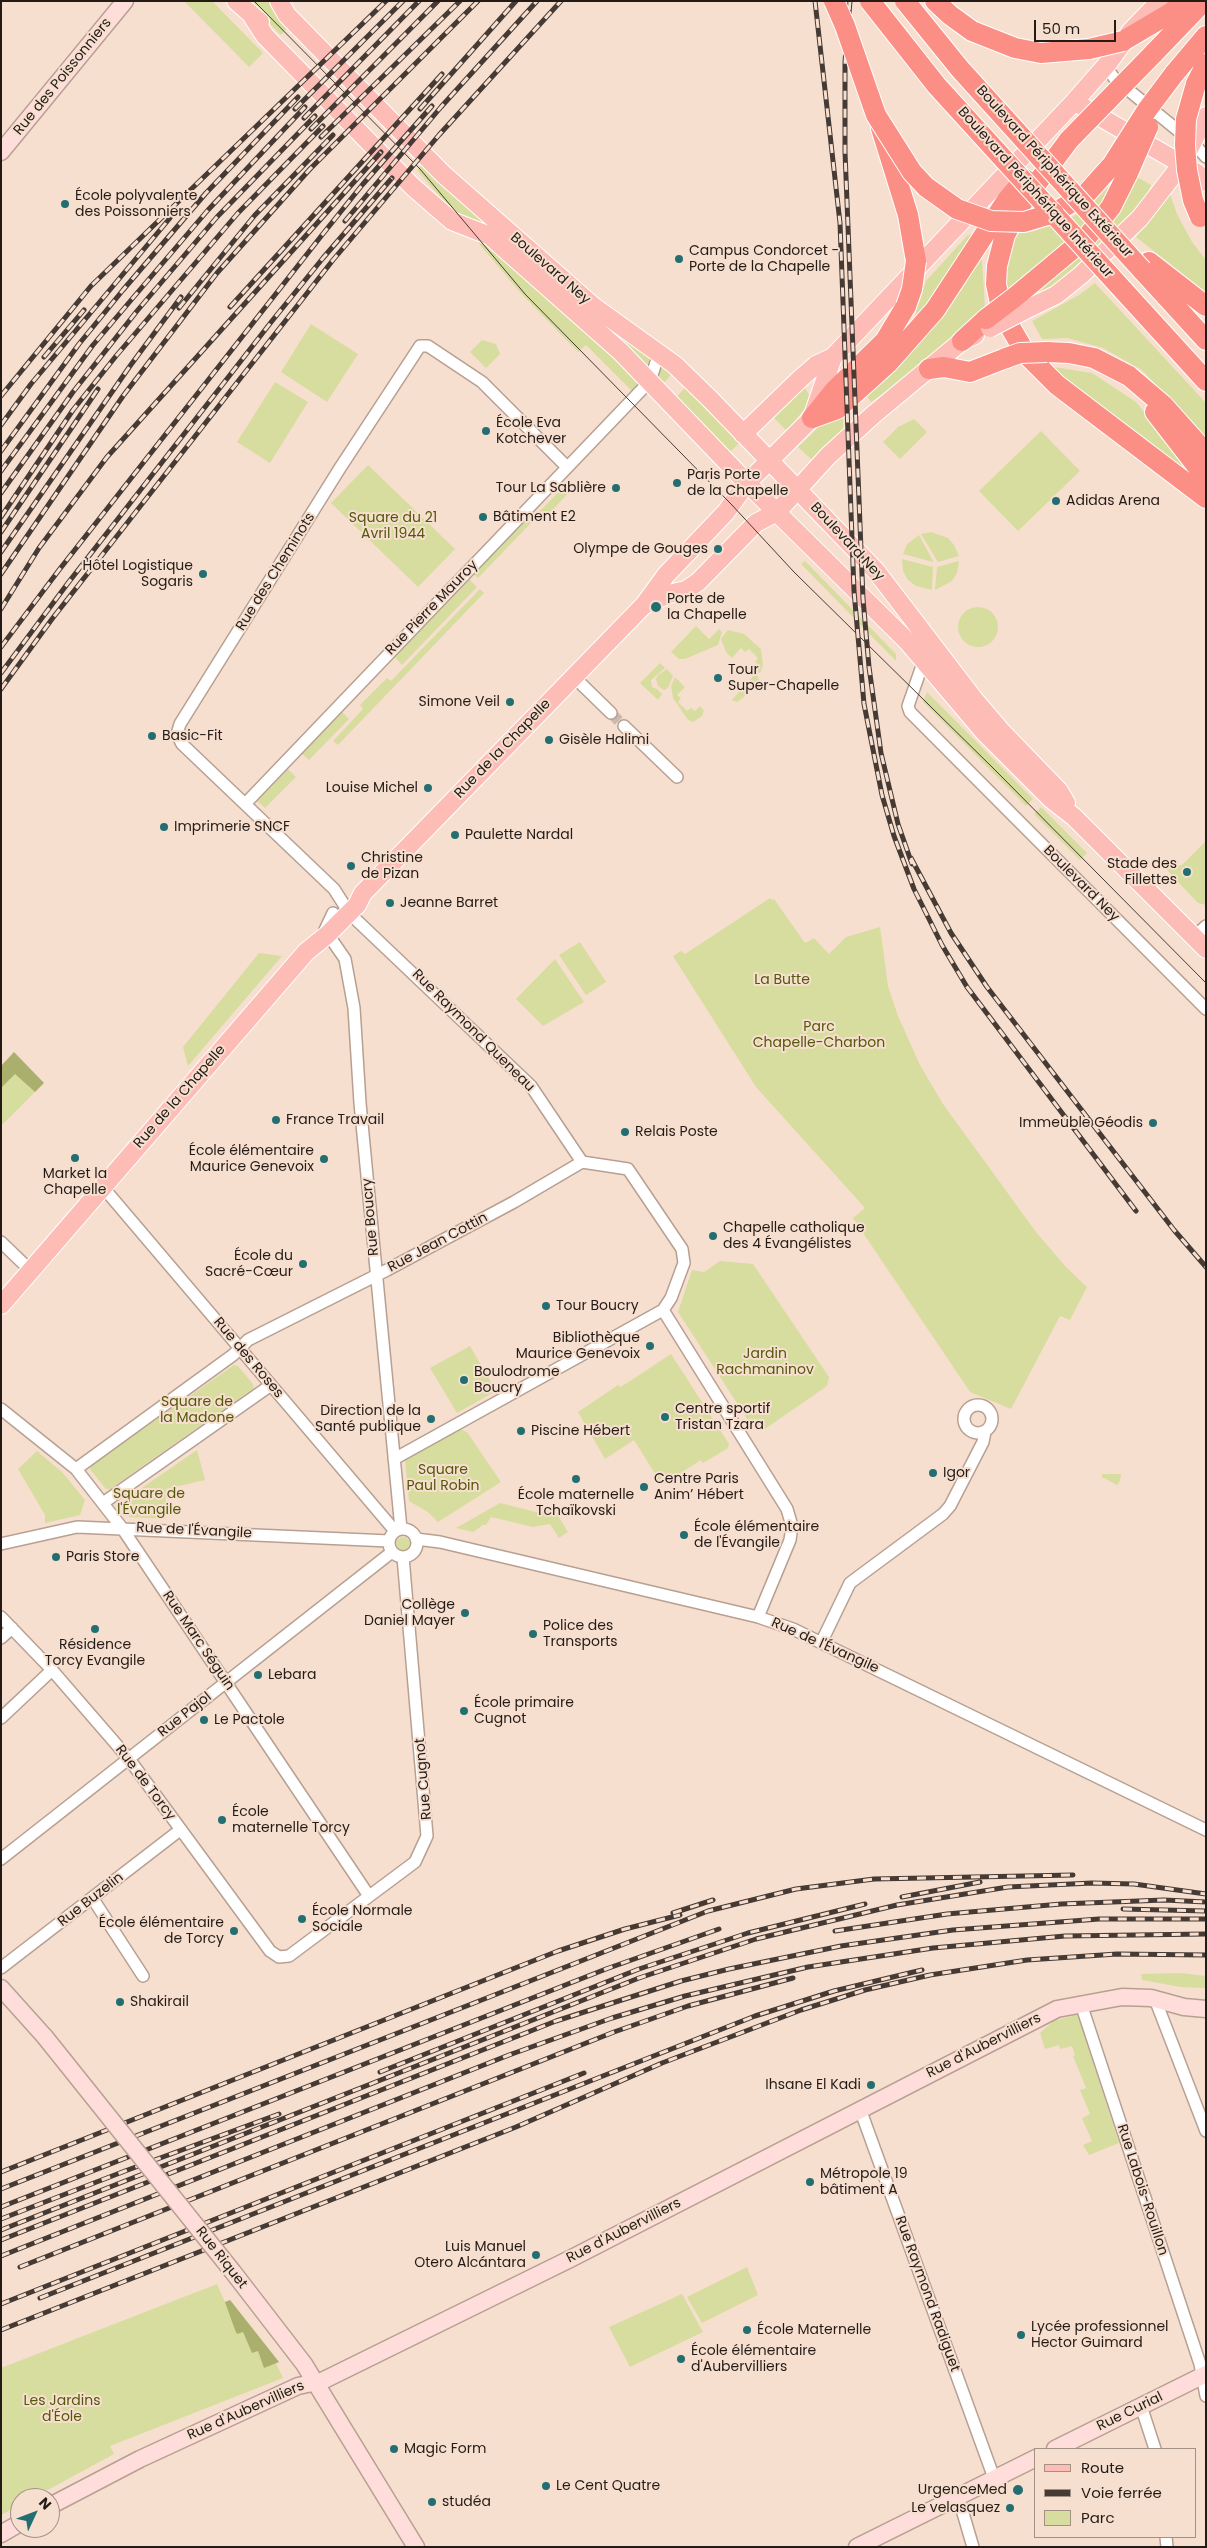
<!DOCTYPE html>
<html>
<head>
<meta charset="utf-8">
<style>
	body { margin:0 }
	#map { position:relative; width:1207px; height:2548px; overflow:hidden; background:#f7dfd0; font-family:Poppins,sans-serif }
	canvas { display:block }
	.frame { position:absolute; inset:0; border:2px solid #241b16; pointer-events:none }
	.legend { position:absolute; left:1034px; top:2448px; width:162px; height:90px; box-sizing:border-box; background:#f7dfd0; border:1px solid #a39186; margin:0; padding:6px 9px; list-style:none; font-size:15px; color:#241b16 }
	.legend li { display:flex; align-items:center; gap:10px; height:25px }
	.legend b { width:25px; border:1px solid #a39186 }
	.north { position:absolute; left:10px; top:2488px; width:50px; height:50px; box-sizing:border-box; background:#f7dfd0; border:1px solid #a39186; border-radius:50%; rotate:47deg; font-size:14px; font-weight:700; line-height:20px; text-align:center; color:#241b16 }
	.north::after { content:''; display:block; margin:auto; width:18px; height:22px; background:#226e70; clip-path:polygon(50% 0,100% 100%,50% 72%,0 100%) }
	.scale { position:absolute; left:1034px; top:20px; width:82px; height:22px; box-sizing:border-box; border:2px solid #241b16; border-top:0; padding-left:6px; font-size:15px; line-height:18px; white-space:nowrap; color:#241b16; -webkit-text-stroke:4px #f7dfd0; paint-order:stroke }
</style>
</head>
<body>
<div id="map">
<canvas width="1207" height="2548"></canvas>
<div class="frame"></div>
<ul class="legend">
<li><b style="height:6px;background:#fdbcb6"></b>Route</li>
<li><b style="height:6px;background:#463a34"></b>Voie ferrée</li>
<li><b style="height:14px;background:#d7dd9e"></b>Parc</li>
</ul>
<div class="north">N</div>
<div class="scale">50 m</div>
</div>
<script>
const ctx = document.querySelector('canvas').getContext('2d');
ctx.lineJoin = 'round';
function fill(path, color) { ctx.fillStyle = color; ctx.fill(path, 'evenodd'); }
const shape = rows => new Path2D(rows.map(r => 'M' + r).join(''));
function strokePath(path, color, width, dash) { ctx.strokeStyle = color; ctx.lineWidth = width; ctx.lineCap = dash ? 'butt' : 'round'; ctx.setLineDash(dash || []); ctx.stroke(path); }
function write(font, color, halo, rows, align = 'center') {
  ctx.font = font + ' Poppins,sans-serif'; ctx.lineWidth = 4; ctx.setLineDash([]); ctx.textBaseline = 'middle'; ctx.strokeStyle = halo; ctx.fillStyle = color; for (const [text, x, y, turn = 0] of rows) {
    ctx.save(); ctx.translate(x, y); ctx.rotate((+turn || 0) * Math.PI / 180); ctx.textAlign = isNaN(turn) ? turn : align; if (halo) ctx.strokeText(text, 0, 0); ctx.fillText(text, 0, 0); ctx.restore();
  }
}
const green = shape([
	[184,1,212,1,263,53,249,67],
	[247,1,270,1,292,23,281,35],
	[424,162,489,225,486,228,459,219,417,170],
	[1137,177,1151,185,1145,202,1083,269,1019,308,1124,203],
	[1112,183,1101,204,1083,227,1006,290,1005,273,1014,234,1031,232,1068,220,1093,203],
	[1170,194,1177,214,1192,242,1206,260,1206,292,1136,237],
	[976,232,938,290,914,319,926,281,967,236],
	[470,233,482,238,578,319,639,382,638,387,633,392,586,345,578,352,519,291],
	[979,260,982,260,985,309,900,382,871,402,864,392,952,304],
	[1095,283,1206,403,1206,438,1142,370,1103,348,1067,338,1042,339,1032,321,1079,295],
	[311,324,358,354,327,402,281,372],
	[611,330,649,358,648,370,608,332],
	[482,340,496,344,500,354,486,368,470,352],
	[1047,366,1092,373,1136,402,1176,453,1190,476],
	[662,367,671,375,661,386,658,383,659,368],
	[275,382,308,402,270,463,237,442],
	[804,386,809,395,806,407,787,431,771,415],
	[685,388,739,443,729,453,675,398],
	[843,410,843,430,812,460,798,447,824,422],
	[914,419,927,432,900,459,883,442,898,427],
	[1041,431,1080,471,1018,531,979,491],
	[368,465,455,549,418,587,331,503],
	[570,480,575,486,545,518,539,512],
	[527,518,531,523,478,578,473,574],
	[931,532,948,538,954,545,959,556,938,562,921,534],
	[919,535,933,561,933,562,903,554,907,544],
	[902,559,933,567,932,590,916,586,908,580,903,571],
	[805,561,896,654,896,661,801,564],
	[959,561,957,573,952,581,935,590,937,567],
	[469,579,477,587,402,665,394,656],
	[480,589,484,593,338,745,333,741,363,709,360,705,387,678,391,681],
	'958 627a20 20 0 1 1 40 0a20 20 0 1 1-40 0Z',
	[696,626,709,639,719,629,722,632,718,645,685,659,679,659,671,652],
	[728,630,744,634,761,649,763,665,760,673,753,671,759,665,755,662,758,658,749,649,745,652,741,648,732,658,726,652,721,639],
	[660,663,665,668,651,680,652,687,657,689,662,694,658,700,640,683],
	[667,669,673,676,668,688,664,690,658,686,656,679,658,675],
	[757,675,759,680,749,693,737,702,732,700,753,676],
	[675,677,685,687,677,695,681,698,678,702,687,711,691,708,695,711,700,706,704,711,702,716,693,722,688,720,673,698,671,686],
	[927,692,1033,799,1026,806,923,702],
	[342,712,349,719,309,760,301,753],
	[288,769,296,777,265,808,257,801],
	[1041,807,1087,853,1080,860,1034,814],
	[1206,841,1206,905,1198,903,1165,868,1182,865],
	[770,898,772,900,774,899,805,943,814,938,829,954,846,937,880,927,888,986,898,1016,920,1065,943,1104,1036,1232,1065,1266,1087,1287,1070,1320,1060,1316,1011,1409,970,1392,853,1218,865,1208,756,1087,673,956,681,951,685,954],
	[580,942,606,982,586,995,559,955],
	[259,953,282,956,188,1066,183,1047],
	[555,959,584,1002,543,1026,516,999],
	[15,1073,35,1092,3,1124,1,1123,1,1088],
	[720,1261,753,1264,829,1377,827,1386,762,1431,753,1428,678,1312,692,1270,704,1272],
	[470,1346,496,1391,457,1413,430,1368],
	[671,1354,729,1444,728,1448,703,1463,701,1460,662,1485,634,1440,605,1459,578,1412,618,1385,620,1387,627,1383],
	[234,1365,238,1366,253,1384,254,1388,110,1489,106,1489,90,1469,91,1465],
	[460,1429,467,1432,501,1482,438,1522,428,1512,409,1501,405,1459],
	[197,1450,205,1480,166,1489,165,1519,129,1517,123,1501],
	[37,1451,63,1473,85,1500,80,1515,45,1523,45,1515,18,1469],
	[1102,1474,1121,1474,1120,1481,1117,1485,1102,1477],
	[500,1503,536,1512,544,1511,552,1506,568,1532,559,1538,550,1524,533,1527,491,1517,486,1525,483,1525,473,1532,456,1528],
	'396 1544a7 7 0 1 1 14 0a7 7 0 1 1-14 0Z',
	[1181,1973,1206,1976,1206,1988,1180,1987,1142,1980,1141,1974],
	[1076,2015,1079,2018,1119,2143,1089,2155,1083,2145,1092,2141,1082,2118,1090,2114,1080,2090,1086,2088,1073,2056,1075,2055,1072,2046,1060,2049,1059,2045,1045,2049,1040,2033,1053,2021],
	[747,2267,758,2295,702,2323,687,2297],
	[217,2284,225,2302,230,2300,279,2362,276,2363,283,2378,110,2446,114,2454,33,2498,20,2498,20,2505,1,2515,1,2368],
	[682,2294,703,2332,630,2367,609,2327]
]);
const forest = shape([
	[14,1052,44,1083,35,1092,15,1074,1,1088,1,1066],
	[230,2300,279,2362,264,2368,258,2351,252,2353,243,2332,237,2334,235,2330,225,2302]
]);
const streetTunnel = shape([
	[611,713,624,726]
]);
const street = shape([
	[1105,66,1115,79,1192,142,1206,157],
	[924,660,908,706,910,712,1206,1009],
	[573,676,611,713],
	[624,726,677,777],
	[245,804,650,381,659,353],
	[333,913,325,930,345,959,354,1008,360,1103,401,1529],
	[349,913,531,1086,582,1162],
	[344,916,348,911,334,889,182,744,177,734,180,724,340,468,420,346,428,346,482,382,567,467],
	[1194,937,1206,926],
	[582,1162,628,1169,682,1249,684,1263,671,1298,663,1310,787,1509,792,1526,790,1540,758,1617],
	[102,1186,395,1531],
	[1,1242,31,1271],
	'964 1419a14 14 0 1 1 28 0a14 14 0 1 1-28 0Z',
	[1,1409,76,1469,122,1528,369,1896],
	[394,1459,663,1310],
	[76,1469,233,1355,248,1340,387,1270,514,1202,582,1162],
	[103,1503,271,1385],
	'389 1543a14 14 0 1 1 28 0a14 14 0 1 1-28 0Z',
	[416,1539,440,1542,758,1617,793,1629,1206,1830],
	[1,1544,77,1527,389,1541],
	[1,1617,52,1670,129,1759,270,1951,279,1957,289,1956,415,1862,427,1836,403,1557],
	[1,1638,12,1628],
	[822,1641,850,1583,943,1514,950,1506,983,1442,985,1432],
	[1,1718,52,1670],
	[1,1859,392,1552],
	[93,1899,143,1976],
	[1,1968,180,1830],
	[1155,1999,1206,2131],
	[1081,2004,1200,2364,1206,2396],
	[860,2109,994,2478],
	[1141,2406,1155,2449],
	[958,2496,973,2547],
	[1166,2537,1167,2547]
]);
const secondary = shape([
	[1,152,125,1],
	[1,1988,45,2037],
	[233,2272,304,2364,416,2547],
	[1055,2449,1206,2374],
	[50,2506,140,2459,298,2386,322,2381,570,2259,1057,2009,1122,1997,1151,1998,1184,2007,1206,2009],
	[1,2534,20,2523],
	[857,2547,1036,2458]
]);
const primary = shape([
	[236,1,260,22],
	[279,1,287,15,443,174,593,306,675,365,711,400,876,571,973,698,1002,732,1059,791,1066,803],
	[252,16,265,36,413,187,452,221,490,236,621,352,747,483,907,641,984,732,1051,799,1074,817,1206,949],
	[1083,107,1197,173,1206,182],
	[1021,312,1056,295,1081,275,1140,218,1181,165,1206,116],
	[743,434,801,378,816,365,833,357,1073,103,1109,62,1131,31,1160,1],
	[644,605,669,594,686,590,698,582,756,523,777,512,828,456,873,415,962,341,975,335],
	[1,1305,306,952,327,935,357,905,363,893,370,886,644,605,666,575,726,512,747,483,812,418,833,357]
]);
const highway = shape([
	[935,1,950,15,972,31,1015,48,1041,53,1089,49],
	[1123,41,1172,12,1184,1],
	[1153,54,1204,1],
	[1174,74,1206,36],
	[1196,84,1206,64],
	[881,128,908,215,916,261],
	[1069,140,1022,203,1005,235,997,266,996,284,1002,313,1026,354,1057,385,1206,498],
	[1054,213,1086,194,1112,165],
	[1149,262,1206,306],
	[1142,270,1206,340],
	[1123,290,1206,381],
	[1015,297,1087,237,1111,207,1128,173],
	[962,341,986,319],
	[1047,352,1069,353,1094,358,1129,376,1163,405,1206,453],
	[929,369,944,367,970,372,1006,358],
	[1155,412,1206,478],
	[813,417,834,391,885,341,906,306],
	[812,418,837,409,888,363,935,310,1007,200,1025,179]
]);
const tram = shape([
	[254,1,420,169,525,294,731,504,794,572,995,770,1206,983]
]);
const rail = shape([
	[815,1,840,223,854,591,864,704,882,795,894,836,914,889,942,945,967,987,1136,1211],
	[850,1,845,62,845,152,863,599,869,667,881,753,898,824,912,864],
	[295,109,403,1],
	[420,109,516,1],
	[304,118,419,1],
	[311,129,438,1],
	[321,137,460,1],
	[345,221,441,107,537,1],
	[230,307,442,74],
	[179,308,255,215,333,135],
	[44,357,84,310],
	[1,396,91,286,386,1],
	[1,425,31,384,170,218],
	[1,451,79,344,123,290,206,193,298,97],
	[1,471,93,345,132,299,208,210,305,107],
	[1,493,73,392,137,311,217,217,315,116],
	[1,517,73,410,116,356,238,213,323,126],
	[1,532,98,389],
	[1,552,130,366,181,297],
	[1,574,123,396,217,273,310,169,478,1],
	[1,609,39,548,107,457,381,152],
	[1,647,59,570,322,235,363,184,432,106],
	[1,673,68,583,272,321,323,258,392,178],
	[1,689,52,619,333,260,439,135,561,1],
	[911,858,951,933,987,987,1174,1230,1206,1267],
	[902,1897,980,1882],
	[1123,1909,1206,1911],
	[673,1913,713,1900],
	[835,1931,947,1914,1061,1904,1164,1900,1206,1902],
	[380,2072,639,1969,748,1933,865,1904],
	[1,2172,558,1951,625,1929,680,1915],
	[1,2189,708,1911,796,1889,874,1879,1073,1875],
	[1,2207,606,1969,719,1929],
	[1,2219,125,2171,279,2114],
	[1,2230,639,1978,756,1939,897,1905,1008,1887,1092,1883,1134,1884,1206,1894],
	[1,2240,556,2021,681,1981,729,1969,841,1946,953,1930,1099,1919,1206,1919],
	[1,2256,509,2055,612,2018,685,1996,808,1967,933,1948,1065,1936,1206,1934],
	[20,2267,614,2032,688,2006,793,1978],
	[40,2298,755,2016,834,1991,922,1970],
	[1,2304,584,2073],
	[1,2330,516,2127,662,2063,801,2010,865,1990,930,1975,1027,1960,1117,1954,1206,1955]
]);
const secondaryBridge = shape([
	[45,2037,233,2272]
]);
const primaryBridge = shape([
	[990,328,1021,312]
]);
const highwayBridge = shape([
	[834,1,845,26,876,115,912,172,926,187,957,209,991,221,1024,222,1054,213],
	[870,1,937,86,1123,290],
	[905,1,960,69,1142,270],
	[1089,49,1123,41],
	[1196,84,1186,119,1185,145,1187,170,1193,200,1200,217],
	[1069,140,1153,54],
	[1112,165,1147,110,1174,74],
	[1128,173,1148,127],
	[906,306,912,289,916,261],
	[986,319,1015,297],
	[1006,358,1020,353,1047,352]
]);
const markers = [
	[65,204,5,"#226e70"],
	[679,259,5,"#226e70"],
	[486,431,5,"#226e70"],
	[677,483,5,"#226e70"],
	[616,488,5,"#226e70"],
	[1056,501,5,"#226e70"],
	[483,517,5,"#226e70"],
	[718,549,5,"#226e70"],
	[203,574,5,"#226e70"],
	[656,607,6,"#226e70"],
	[718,678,5,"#226e70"],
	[510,702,5,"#226e70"],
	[152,736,5,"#226e70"],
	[549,740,5,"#226e70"],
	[428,788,5,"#226e70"],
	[164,827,5,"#226e70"],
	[455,835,5,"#226e70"],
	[351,866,5,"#226e70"],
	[1187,872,5,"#226e70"],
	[390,903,5,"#226e70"],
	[276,1120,5,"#226e70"],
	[1153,1123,5,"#226e70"],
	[625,1132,5,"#226e70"],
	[75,1158,5,"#226e70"],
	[324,1159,5,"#226e70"],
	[713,1236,5,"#226e70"],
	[303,1264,5,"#226e70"],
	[546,1306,5,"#226e70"],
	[650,1346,5,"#226e70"],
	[464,1380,5,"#226e70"],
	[665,1417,5,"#226e70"],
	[431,1419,5,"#226e70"],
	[521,1431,5,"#226e70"],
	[933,1473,5,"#226e70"],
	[576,1479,5,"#226e70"],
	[644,1487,5,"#226e70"],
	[684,1535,5,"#226e70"],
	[56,1557,5,"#226e70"],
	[465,1613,5,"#226e70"],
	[95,1629,5,"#226e70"],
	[533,1634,5,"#226e70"],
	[258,1675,5,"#226e70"],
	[464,1711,5,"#226e70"],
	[204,1720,5,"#226e70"],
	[222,1820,5,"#226e70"],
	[302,1919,5,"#226e70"],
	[234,1931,5,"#226e70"],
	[120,2002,5,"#226e70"],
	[871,2085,5,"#226e70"],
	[810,2182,5,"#226e70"],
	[536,2255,5,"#226e70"],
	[747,2330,5,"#226e70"],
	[1021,2335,5,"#226e70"],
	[681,2359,5,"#226e70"],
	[394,2449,5,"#226e70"],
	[546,2486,5,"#226e70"],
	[1018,2490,6,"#226e70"],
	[432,2502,5,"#226e70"],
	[1010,2508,5,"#226e70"]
];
const streetNames = [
	["Rue des Poissonniers",63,77,-51],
	["Boulevard Périphérique Extérieur",1054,172,48],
	["Boulevard Périphérique Intérieur",1035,193,48],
	["Boulevard Ney",550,269,41],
	["Boulevard Ney",847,542,47],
	["Rue des Cheminots",276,572,-58],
	["Rue Pierre Mauroy",432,608,-46],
	["Rue de la Chapelle",503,749,-46],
	["Boulevard Ney",1081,884,45],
	["Rue Raymond Queneau",473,1031,45],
	["Rue de la Chapelle",180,1097,-49],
	["Rue Boucry",371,1217,-95],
	["Rue Jean Cottin",438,1243,-28],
	["Rue des Roses",248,1358,50],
	["Rue de l'Évangile",194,1531,3],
	["Rue Marc Séguin",198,1641,56],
	["Rue de l'Évangile",825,1646,24],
	["Rue Pajol",185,1715,-38],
	["Rue Cugnot",424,1779,-95],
	["Rue de Torcy",145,1783,53],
	["Rue Buzelin",91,1900,-38],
	["Rue d'Aubervilliers",984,2046,-27],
	["Rue Labois-Rouillon",1142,2190,72],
	["Rue d'Aubervilliers",624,2231,-27],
	["Rue Riquet",221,2258,52],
	["Rue Raymond Radiguet",927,2294,70],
	["Rue d'Aubervilliers",246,2411,-24],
	["Rue Curial",1130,2412,-26]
];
const poiNames = [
	["École polyvalente",75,196],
	["des Poissonniers",75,212],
	["Campus Condorcet -",689,251],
	["Porte de la Chapelle",689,267],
	["École Eva",496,423],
	["Kotchever",496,439],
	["Paris Porte",687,475],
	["de la Chapelle",687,491],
	["Tour La Sablière",606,488,"right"],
	["Adidas Arena",1066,501],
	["Bâtiment E2",493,517],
	["Olympe de Gouges",708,549,"right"],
	["Hôtel Logistique",193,566,"right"],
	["Sogaris",193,582,"right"],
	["Porte de",667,599],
	["la Chapelle",667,615],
	["Tour",728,670],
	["Super-Chapelle",728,686],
	["Simone Veil",500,702,"right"],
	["Basic-Fit",162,736],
	["Gisèle Halimi",559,740],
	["Louise Michel",418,788,"right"],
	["Imprimerie SNCF",174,827],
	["Paulette Nardal",465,835],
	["Christine",361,858],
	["de Pizan",361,874],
	["Stade des",1177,864,"right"],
	["Fillettes",1177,880,"right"],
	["Jeanne Barret",400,903],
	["France Travail",286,1120],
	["Immeuble Géodis",1143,1123,"right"],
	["Relais Poste",635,1132],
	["École élémentaire",314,1151,"right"],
	["Maurice Genevoix",314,1167,"right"],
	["Market la",75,1174,"center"],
	["Chapelle",75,1190,"center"],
	["Chapelle catholique",723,1228],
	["des 4 Évangélistes",723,1244],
	["École du",293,1256,"right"],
	["Sacré-Cœur",293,1272,"right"],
	["Tour Boucry",556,1306],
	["Bibliothèque",640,1338,"right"],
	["Maurice Genevoix",640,1354,"right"],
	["Boulodrome",474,1372],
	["Boucry",474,1388],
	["Centre sportif",675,1409],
	["Tristan Tzara",675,1425],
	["Direction de la",421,1411,"right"],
	["Santé publique",421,1427,"right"],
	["Piscine Hébert",531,1431],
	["Igor",943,1473],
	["Centre Paris",654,1479],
	["Anim’ Hébert",654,1495],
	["École maternelle",576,1495,"center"],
	["Tchaïkovski",576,1511,"center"],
	["École élémentaire",694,1527],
	["de l'Évangile",694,1543],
	["Paris Store",66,1557],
	["Collège",455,1605,"right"],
	["Daniel Mayer",455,1621,"right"],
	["Police des",543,1626],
	["Transports",543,1642],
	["Résidence",95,1645,"center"],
	["Torcy Evangile",95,1661,"center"],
	["Lebara",268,1675],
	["École primaire",474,1703],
	["Cugnot",474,1719],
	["Le Pactole",214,1720],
	["École",232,1812],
	["maternelle Torcy",232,1828],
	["École Normale",312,1911],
	["Sociale",312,1927],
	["École élémentaire",224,1923,"right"],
	["de Torcy",224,1939,"right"],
	["Shakirail",130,2002],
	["Ihsane El Kadi",861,2085,"right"],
	["Métropole 19",820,2174],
	["bâtiment A",820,2190],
	["Luis Manuel",526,2247,"right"],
	["Otero Alcántara",526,2263,"right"],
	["Lycée professionnel",1031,2327],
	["Hector Guimard",1031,2343],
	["École Maternelle",757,2330],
	["École élémentaire",691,2351],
	["d'Aubervilliers",691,2367],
	["Magic Form",404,2449],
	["Le Cent Quatre",556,2486],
	["UrgenceMed",1007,2490,"right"],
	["studéa",442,2502],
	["Le velasquez",1000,2508,"right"]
];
const parkNames = [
	["Square du 21",393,518],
	["Avril 1944",393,534],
	["La Butte",782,980],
	["Parc",819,1027],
	["Chapelle-Charbon",819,1043],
	["Jardin",765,1354],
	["Rachmaninov",765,1370],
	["Square de",197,1402],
	["la Madone",197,1418],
	["Square",443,1470],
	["Paul Robin",443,1486],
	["Square de",149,1494],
	["l'Évangile",149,1510],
	["Les Jardins",62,2401],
	["d'Éole",62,2417]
];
fill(green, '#d7dd9e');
fill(forest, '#abaf6e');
strokePath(streetTunnel, '#cdb8ab', 11, [11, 5.5]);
strokePath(street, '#b7a092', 14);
strokePath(secondary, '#b7a092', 19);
strokePath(primary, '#fff', 20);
strokePath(highway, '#fff', 22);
strokePath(street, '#fff', 11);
strokePath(secondary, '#feddda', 16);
strokePath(primary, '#fdbcb6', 18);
strokePath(highway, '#fc8f85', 20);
strokePath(tram, '#463a34', 1);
strokePath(rail, '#463a34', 5);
strokePath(rail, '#f7dfd0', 3, [9]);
strokePath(secondaryBridge, '#b7a092', 19, []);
strokePath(primaryBridge, '#fff', 20, []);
strokePath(highwayBridge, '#fff', 22, []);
strokePath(secondaryBridge, '#feddda', 16);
strokePath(primaryBridge, '#fdbcb6', 18);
strokePath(highwayBridge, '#fc8f85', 20);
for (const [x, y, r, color] of markers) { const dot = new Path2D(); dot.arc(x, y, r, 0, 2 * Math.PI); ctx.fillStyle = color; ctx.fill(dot); strokePath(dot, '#f7dfd0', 2); }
write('14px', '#241b16', '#f7dfd0', streetNames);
write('14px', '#241b16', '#f7dfd0', poiNames, 'left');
write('14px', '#55580a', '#f7dfd0', parkNames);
</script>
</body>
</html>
